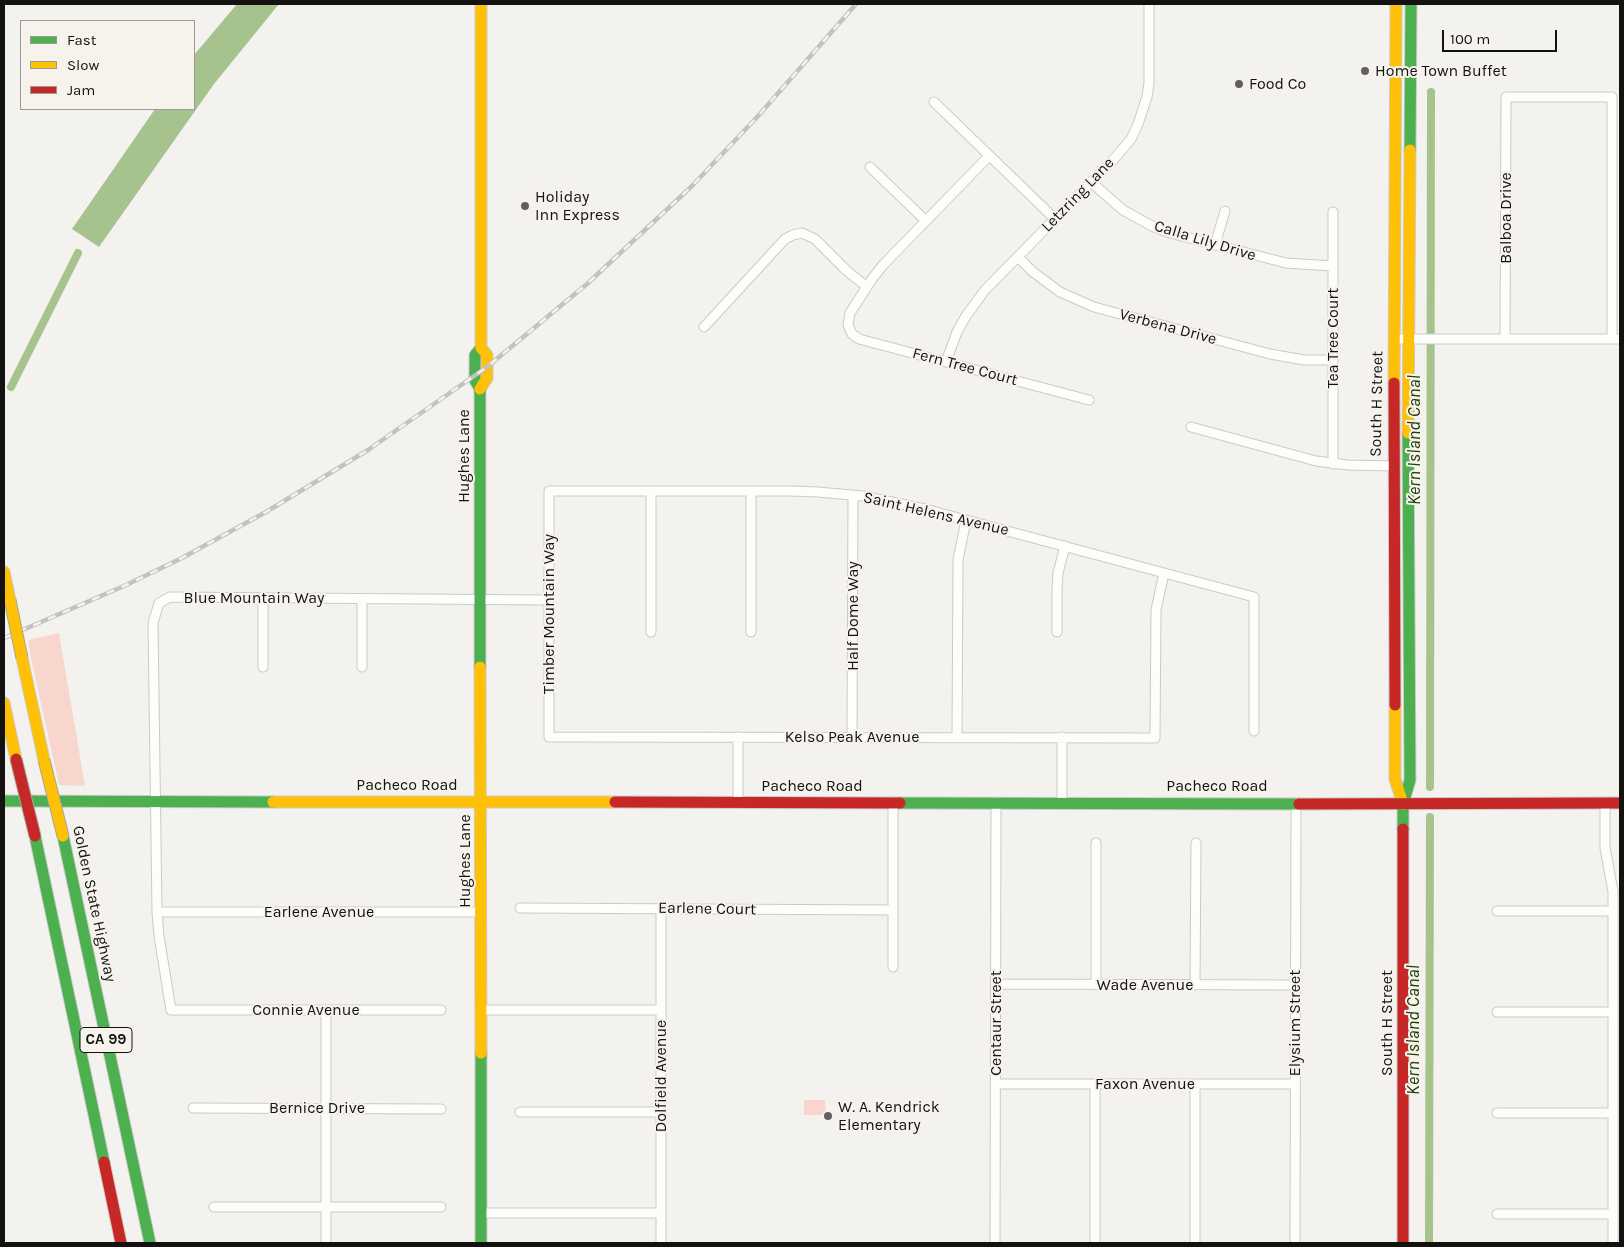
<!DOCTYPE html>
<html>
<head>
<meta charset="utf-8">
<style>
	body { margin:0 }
	#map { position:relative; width:1624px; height:1247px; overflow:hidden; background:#f4f2ee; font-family:Karla,sans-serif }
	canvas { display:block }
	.frame { position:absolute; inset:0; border:5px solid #131210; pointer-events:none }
	.legend { position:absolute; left:20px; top:20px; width:175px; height:90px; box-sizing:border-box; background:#f6f3ec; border:1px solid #9b9994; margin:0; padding:6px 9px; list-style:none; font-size:15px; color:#131210 }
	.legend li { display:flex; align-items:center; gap:10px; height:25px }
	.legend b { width:25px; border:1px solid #9b9994 }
	.scale { position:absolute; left:1442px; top:30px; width:115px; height:22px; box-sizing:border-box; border:2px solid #131210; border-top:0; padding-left:6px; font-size:15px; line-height:18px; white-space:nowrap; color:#131210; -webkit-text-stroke:4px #f6f3ec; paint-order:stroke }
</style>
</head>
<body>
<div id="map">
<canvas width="1624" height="1247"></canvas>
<div class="frame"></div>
<ul class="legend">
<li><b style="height:6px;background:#4caf50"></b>Fast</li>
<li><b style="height:6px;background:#ffc107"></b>Slow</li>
<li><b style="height:6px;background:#c62828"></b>Jam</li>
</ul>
<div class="scale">100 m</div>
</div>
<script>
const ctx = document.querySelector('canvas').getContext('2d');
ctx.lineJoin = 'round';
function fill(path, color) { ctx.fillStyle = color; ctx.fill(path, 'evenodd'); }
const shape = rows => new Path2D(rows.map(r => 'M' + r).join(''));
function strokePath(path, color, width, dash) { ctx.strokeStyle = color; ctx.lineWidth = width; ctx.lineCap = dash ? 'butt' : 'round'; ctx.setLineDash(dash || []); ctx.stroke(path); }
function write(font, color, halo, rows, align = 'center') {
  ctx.font = font + ' Karla,sans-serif'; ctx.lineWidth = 4; ctx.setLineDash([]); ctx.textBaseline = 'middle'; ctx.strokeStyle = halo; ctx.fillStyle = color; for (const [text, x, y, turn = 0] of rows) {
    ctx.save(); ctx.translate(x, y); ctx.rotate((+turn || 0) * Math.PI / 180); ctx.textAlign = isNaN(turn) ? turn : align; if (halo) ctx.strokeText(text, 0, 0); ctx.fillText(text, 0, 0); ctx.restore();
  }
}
const green = shape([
	[59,633,85,786,59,785,30,654,28,640],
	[804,1100,825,1100,826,1115,804,1115]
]);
const water = shape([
	[237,4,279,4,214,84,99,247,72,229,155,109,194,109,194,55]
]);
const canal = shape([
	[11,387,78,253],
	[1430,787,1431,92],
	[1429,1243,1430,817]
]);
const street = shape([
	[934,102,1055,219],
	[989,156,883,265,872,279,850,313,848,325,852,334,859,339,1089,400],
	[870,167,926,221],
	[1091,182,1123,210,1152,226,1170,233,1286,263,1333,266],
	[1215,245,1225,211],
	[1018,257,1033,272,1060,292,1094,307,1270,354,1304,360,1333,360],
	[704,327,785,239,793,235,802,233,815,239,847,271,866,286],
	[1395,339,1620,339],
	[1505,339,1506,97,1612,97,1612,339],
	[946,362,957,332,966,316,985,290,1114,159,1131,139,1138,124,1147,97,1149,83,1149,4],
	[1191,427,1316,461,1348,465,1393,466],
	[1333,464,1333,212],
	[1164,573,1156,610,1155,738,549,737,549,491,790,491,818,492,863,496,925,509,1254,597,1254,731],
	[263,598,263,667],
	[651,632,651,491],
	[751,632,751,491],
	[1057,632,1057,590,1058,573,1065,546],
	[362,667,362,599],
	[852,737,853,495],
	[957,737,958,560,966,520],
	[738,802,738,737],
	[1062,802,1062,737],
	[1605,803,1605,848,1613,891,1613,1243],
	[520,908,893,910],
	[1497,911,1613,911],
	[157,912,481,912],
	[893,967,893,802],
	[996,984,1295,985],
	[1096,985,1096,843],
	[1195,985,1196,843],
	[326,1010,326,1243],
	[441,1010,171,1010,159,936,157,912,153,623,159,603,170,597,549,600],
	[481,1010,661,1010],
	[1497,1012,1613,1012],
	[995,1084,1295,1084],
	[193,1108,441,1109],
	[520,1112,661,1112],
	[1497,1113,1613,1113],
	[214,1207,441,1207],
	[481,1213,661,1213],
	[1497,1214,1613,1214],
	[661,1243,661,909],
	[995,1243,996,802],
	[1095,1243,1095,1084],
	[1195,1243,1195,1084],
	[1295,1243,1296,803]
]);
const fast = shape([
	[1410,150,1411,4],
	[480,667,480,389,475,380,475,355,481,348],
	[4,801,273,802],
	[900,803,1299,804],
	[1403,829,1403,804,1410,780,1408,433],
	[35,836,104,1162],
	[63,836,150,1243],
	[481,1053,481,1243]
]);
const slow = shape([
	[1394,383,1396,4],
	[480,389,487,378,487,355,481,348,481,4],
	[1408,433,1410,150],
	[4,572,10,600],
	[22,658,44,760],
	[480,667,481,1053],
	[4,703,16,759],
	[1395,705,1395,779,1403,804],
	[273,802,615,802]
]);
const jam = shape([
	[1394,383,1395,705],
	[615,802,900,803],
	[1299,804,1620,803],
	[1403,829,1403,1243],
	[104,1162,121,1243]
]);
const rail = shape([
	[4,638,124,586,182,558,266,512,368,450,487,367,587,284,691,187,759,115,856,4]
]);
const slowBridge = shape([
	[10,600,22,658],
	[44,760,63,836]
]);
const jamBridge = shape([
	[16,759,35,836]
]);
const markers = [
	[1365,71,5,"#62605e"],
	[1239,84,5,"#62605e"],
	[525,206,5,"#62605e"],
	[828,1116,5,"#62605e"]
];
const shields = [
	[106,1040,52]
];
const shieldNames = [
	["CA 99",106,1040]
];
const poiNames = [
	["Home Town Buffet",1375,71],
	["Food Co",1249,84],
	["Holiday",535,197],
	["Inn Express",535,215],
	["W. A. Kendrick",838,1107],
	["Elementary",838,1125]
];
const streetNames = [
	["Letzring Lane",1078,195,-46],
	["Balboa Drive",1506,218,-90],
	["Calla Lily Drive",1205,241,17],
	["Verbena Drive",1168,327,15],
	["Tea Tree Court",1333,338,-90],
	["Fern Tree Court",965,367,15],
	["South H Street",1377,404,-89],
	["Hughes Lane",464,456,-90],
	["Saint Helens Avenue",936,514,13],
	["Blue Mountain Way",254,598],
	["Timber Mountain Way",549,614,-90],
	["Half Dome Way",853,616,-90],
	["Kelso Peak Avenue",852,737],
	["Pacheco Road",407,785],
	["Pacheco Road",812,786],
	["Pacheco Road",1217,786],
	["Hughes Lane",465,861,-90],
	["Golden State Highway",94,904,78],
	["Earlene Court",707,909,1],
	["Earlene Avenue",319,912],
	["Wade Avenue",1145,985],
	["Connie Avenue",306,1010],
	["Centaur Street",996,1023,-90],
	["Elysium Street",1295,1023,-90],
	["South H Street",1387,1023,-90],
	["Dolfield Avenue",661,1076,-90],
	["Faxon Avenue",1145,1084],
	["Bernice Drive",317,1108]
];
const waterNames = [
	["Kern Island Canal",1415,440,-90],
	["Kern Island Canal",1414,1030,-90]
];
fill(green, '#f8d6cd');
fill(water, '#a6c38e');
strokePath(canal, '#a6c38e', 8);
strokePath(street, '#cccac7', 11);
strokePath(fast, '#cccac7', 13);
strokePath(slow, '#cccac7', 13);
strokePath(jam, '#cccac7', 13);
strokePath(street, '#fdfdfc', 9);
strokePath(fast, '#4caf50', 11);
strokePath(slow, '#ffc107', 11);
strokePath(jam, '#c62828', 11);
strokePath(rail, '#c2c2c1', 4.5);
strokePath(rail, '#f6f3ec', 2.5, [8]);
strokePath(slowBridge, '#a8a695', 13, []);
strokePath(jamBridge, '#a8a695', 13, []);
strokePath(slowBridge, '#ffc107', 11);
strokePath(jamBridge, '#c62828', 11);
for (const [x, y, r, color] of markers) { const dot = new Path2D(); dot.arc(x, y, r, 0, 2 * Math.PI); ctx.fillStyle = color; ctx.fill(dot); strokePath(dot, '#f6f3ec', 2); }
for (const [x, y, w] of shields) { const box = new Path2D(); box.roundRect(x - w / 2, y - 12.5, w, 25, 4); ctx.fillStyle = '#f6f3ec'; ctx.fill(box); strokePath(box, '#131210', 1); }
write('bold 15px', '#131210', null, shieldNames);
write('16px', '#131210', '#f6f3ec', poiNames, 'left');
write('16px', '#131210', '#f6f3ec', streetNames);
write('italic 18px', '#213d06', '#f6f3ec', waterNames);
</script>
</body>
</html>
